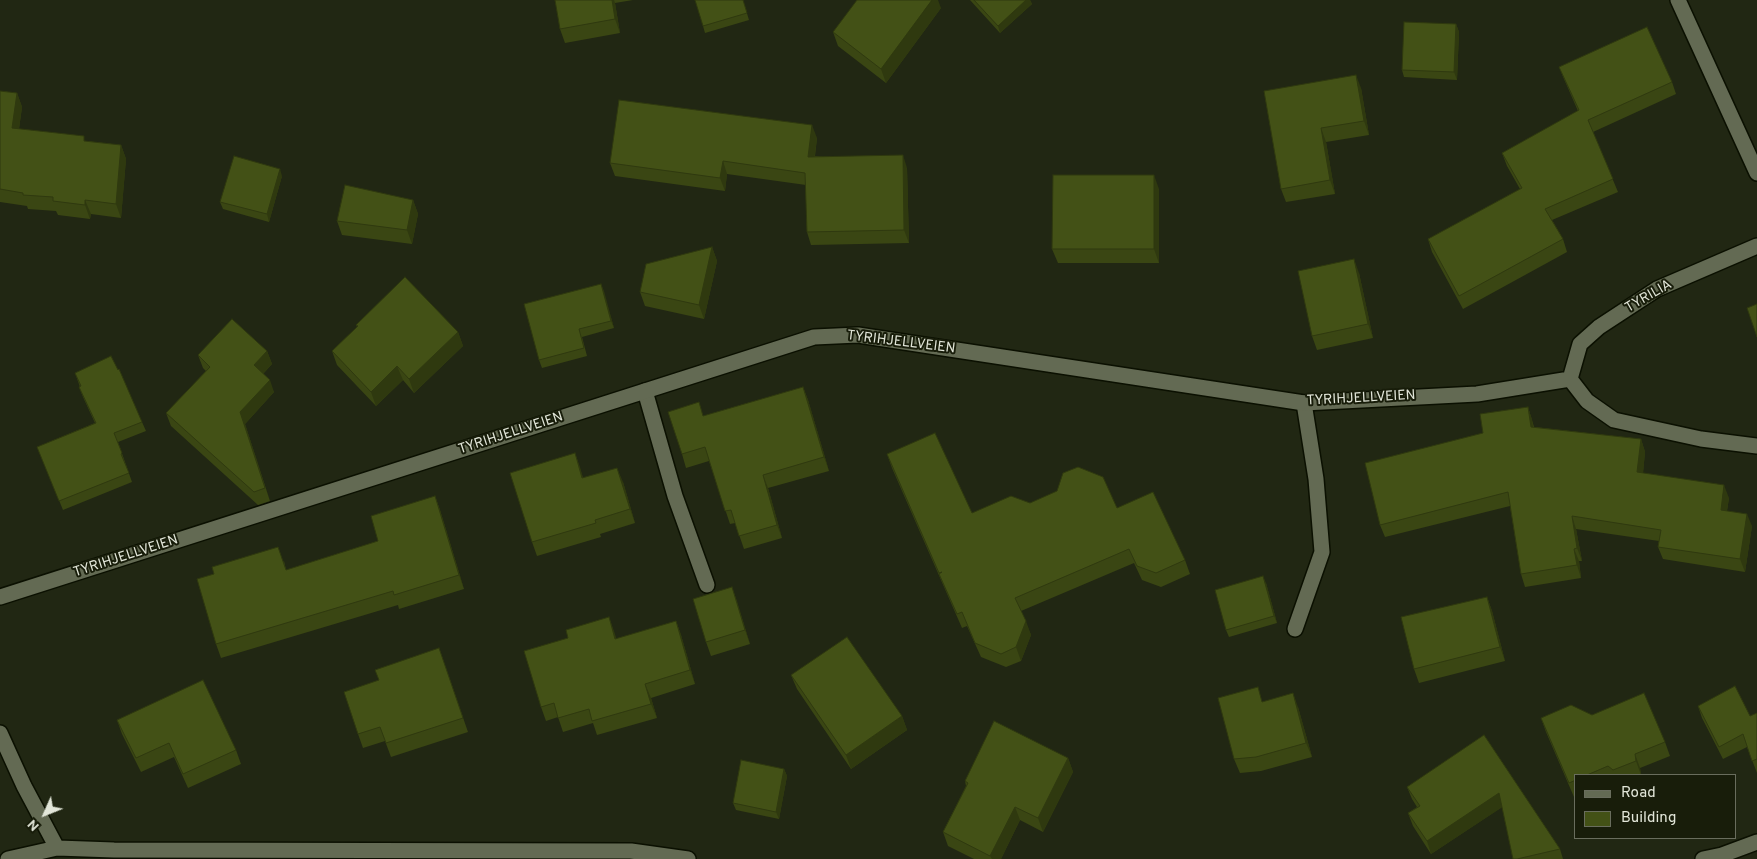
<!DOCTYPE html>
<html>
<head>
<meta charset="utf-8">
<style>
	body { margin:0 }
	#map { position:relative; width:1757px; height:859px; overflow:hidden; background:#212713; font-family:Overpass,sans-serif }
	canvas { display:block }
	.legend { position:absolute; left:1574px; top:774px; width:162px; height:65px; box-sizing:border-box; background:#181d0a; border:1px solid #696d5d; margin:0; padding:6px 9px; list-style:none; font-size:15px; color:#e2e6d9 }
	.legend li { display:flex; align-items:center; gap:10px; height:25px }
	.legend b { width:25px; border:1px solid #696d5d }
	.north { position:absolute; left:20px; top:789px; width:50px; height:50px; -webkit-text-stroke:4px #181d0a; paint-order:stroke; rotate:226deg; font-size:14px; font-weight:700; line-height:20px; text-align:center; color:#e2e6d9 }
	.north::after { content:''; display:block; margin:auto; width:18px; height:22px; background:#e2e6d9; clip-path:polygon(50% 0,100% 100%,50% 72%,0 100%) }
</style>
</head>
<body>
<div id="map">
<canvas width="1757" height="859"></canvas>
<ul class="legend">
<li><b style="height:6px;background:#636a53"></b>Road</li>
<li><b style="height:14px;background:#435116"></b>Building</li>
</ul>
<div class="north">N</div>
</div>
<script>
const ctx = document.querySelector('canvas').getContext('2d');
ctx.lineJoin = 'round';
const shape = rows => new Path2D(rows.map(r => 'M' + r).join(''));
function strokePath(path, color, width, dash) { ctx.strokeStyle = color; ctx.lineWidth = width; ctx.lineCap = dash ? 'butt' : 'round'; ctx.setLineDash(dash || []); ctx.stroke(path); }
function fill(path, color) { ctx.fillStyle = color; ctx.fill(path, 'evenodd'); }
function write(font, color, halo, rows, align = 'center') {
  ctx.font = font + ' Overpass,sans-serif'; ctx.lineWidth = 4; ctx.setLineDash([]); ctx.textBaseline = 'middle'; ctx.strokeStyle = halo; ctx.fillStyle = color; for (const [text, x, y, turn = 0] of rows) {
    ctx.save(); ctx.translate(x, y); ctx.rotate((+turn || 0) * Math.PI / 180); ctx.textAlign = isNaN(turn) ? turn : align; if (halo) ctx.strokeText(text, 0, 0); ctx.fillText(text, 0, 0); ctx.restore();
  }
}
const lane = shape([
	[645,391,675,496,707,585],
	[1295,629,1322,552,1316,479,1304,403]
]);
const street = shape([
	[1678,0,1757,173],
	[1570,379,1580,344,1599,327,1657,289,1757,246],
	[1570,379,1587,401,1614,420,1701,439,1757,446],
	[0,597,814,337,858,335,1304,403,1477,394,1570,379],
	[0,733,24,786,57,848,114,850,631,851,688,859],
	[8,859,57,848],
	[1703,859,1722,855,1757,842]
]);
const wall = shape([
	[555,0,633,0,615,3,620,33,565,43,560,29],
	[743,0,749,20,705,33,703,26],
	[970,0,1030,0,1032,4,1000,33],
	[941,8,886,83,838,46,833,32],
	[1456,24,1459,32,1457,80,1404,77,1402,70],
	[1559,67,1672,82,1676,94,1593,132,1618,192,1552,220,1563,239,1567,252,1463,309,1432,252,1428,239,1520,189,1507,166,1502,153,1578,111,1564,79],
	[1361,88,1369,135,1326,142,1335,194,1286,202,1281,189,1264,91],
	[0,91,17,93,22,107,19,129,86,141,121,145,126,159,121,218,91,214,90,219,58,215,56,211,28,209,27,206,0,202],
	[817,138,815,156,907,168,909,243,811,245,807,232,806,185,727,174,725,191,615,176,610,163],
	[282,176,269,222,223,209,220,202],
	[1159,189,1159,263,1058,263,1052,249],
	[413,200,418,214,412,244,342,235,337,221],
	[712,247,717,261,704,319,645,306,640,292],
	[1359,273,1373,338,1317,350,1312,336],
	[601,284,614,328,582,337,587,356,542,368,539,360],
	[356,325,458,332,463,346,414,393,403,380,376,406,337,365,332,351,357,327],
	[267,351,272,364,263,374,274,392,245,424,270,501,258,505,171,426,166,413,206,371,203,368,198,355],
	[75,373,142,422,146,431,118,442,132,482,63,510,37,447,95,423,83,397,79,387,80,387],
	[803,387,808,400,829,471,768,488,782,538,744,549,735,523,730,524,709,461,686,468,682,454,703,416],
	[1528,407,1532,420,1534,427,1641,439,1645,452,1643,473,1729,498,1727,511,1752,526,1745,572,1663,559,1658,547,1659,541,1576,529,1582,561,1579,561,1581,578,1525,587,1521,574,1510,506,1385,537,1380,525,1483,433],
	[575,453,583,478,623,482,635,523,600,534,601,537,537,556,532,542],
	[887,454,972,513,1030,503,1117,508,1185,560,1190,574,1161,587,1142,580,1134,563,1021,611,1031,635,1021,661,1006,667,981,657,967,626,962,628,892,468],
	[435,496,440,510,464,589,399,609,398,605,221,658,216,644,284,561,286,570,378,541],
	[1266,583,1277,623,1229,637,1226,630],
	[732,587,750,644,711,656,706,642],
	[1487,597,1492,611,1505,661,1419,683,1414,669],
	[609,617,616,639,676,621,681,635,695,684,651,698,657,718,597,735,593,723,563,732,558,717,546,721,541,707,568,638],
	[439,648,468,732,391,757,385,741,363,748,358,734,379,680],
	[791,675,902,716,907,730,851,769,797,689],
	[1263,701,1298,707,1312,757,1261,771,1240,773,1234,759],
	[1698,706,1750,716,1757,713,1757,773,1747,747,1723,759,1702,718],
	[1592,715,1665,742,1670,756,1640,768,1641,775,1576,775,1576,796,1574,797,1546,732,1541,718],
	[117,720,236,750,241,764,188,788,174,757,141,772,122,734],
	[1484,735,1560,849,1563,859,1513,859,1502,807,1431,854,1413,826,1408,813,1417,807,1412,799,1407,787],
	[1068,758,1073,772,1043,832,1020,820,1001,859,974,859,948,846,943,832,966,786,965,781],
	[784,769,787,776,779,819,736,810,733,803]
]);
const shadedWall = shape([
	[612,0,614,0,615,3,620,33,615,19],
	[932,0,938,0,941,8,886,83,881,69],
	[1026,0,1030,0,1032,4,1000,33,998,26],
	[1456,24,1459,32,1457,80,1454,72],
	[1356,75,1361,88,1369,135,1364,121],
	[17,93,22,107,17,142,12,128],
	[812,125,817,138,813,169,808,157],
	[1321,128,1326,142,1335,194,1330,180],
	[121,145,126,159,121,218,116,204],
	[903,155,907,168,909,243,904,230],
	[723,161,727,174,725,191,720,178],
	[280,169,282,176,269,222,267,214],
	[1154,175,1159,189,1159,263,1154,249],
	[85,200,91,214,90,219,85,205],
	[413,200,418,214,412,244,407,230],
	[712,247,717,261,704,319,699,305],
	[1354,259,1359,273,1373,338,1368,324],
	[601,284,604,291,614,328,611,321],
	[458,332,463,346,414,393,409,379],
	[267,351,272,364,259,378,254,365],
	[397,366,403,380,376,406,371,392],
	[270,380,274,392,245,424,270,501,240,412],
	[803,387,808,400,829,471,824,457],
	[1528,407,1532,420,1535,440,1531,427],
	[1641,439,1645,452,1642,484,1637,472],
	[575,453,580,467,587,492,582,478],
	[617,468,623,482,635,523,630,509],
	[763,475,768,488,782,538,777,525],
	[1724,485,1729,498,1725,522,1721,510],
	[435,496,440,510,464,589,459,575],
	[1747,514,1752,526,1745,572,1740,559],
	[1572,516,1576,529,1582,561,1577,548],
	[1574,549,1579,561,1581,578,1577,565],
	[1263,576,1266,583,1277,623,1274,616],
	[732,587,737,601,750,644,745,630],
	[1487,597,1492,611,1505,661,1500,647],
	[609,617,614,631,621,653,615,639],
	[676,621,681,635,695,684,690,670],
	[1026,621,1031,635,1021,661,1016,647],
	[645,684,651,698,657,718,651,704],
	[1293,693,1298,707,1312,757,1306,743],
	[902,716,907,730,851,769,846,755],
	[1635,754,1640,768,1641,775,1636,761],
	[1068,758,1073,772,1043,832,1038,818],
	[784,769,787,776,779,819,776,812],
	[1499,793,1504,806,1431,854,1427,841],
	[1015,807,1020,820,1001,859,992,859,990,856]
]);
const building = shape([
	[555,0,612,0,615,19,560,29,555,0],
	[695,0,743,0,747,13,703,26,695,0],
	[857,0,932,0,881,69,833,32,857,0],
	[974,0,1026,0,998,26,974,0],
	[1404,22,1456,24,1454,72,1402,70,1404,22],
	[1647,27,1672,82,1588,120,1613,179,1545,209,1563,239,1459,296,1428,239,1522,188,1502,153,1579,110,1559,67,1647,27],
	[1356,75,1364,121,1321,128,1330,180,1281,189,1264,91,1356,75],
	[0,91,17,93,12,128,84,136,84,141,121,145,116,204,85,200,85,205,53,201,53,197,23,195,23,193,0,189,0,91],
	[619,100,812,125,808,157,903,155,904,230,807,232,805,173,723,161,720,178,610,163,619,100],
	[234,156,280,169,267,214,220,202,234,156],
	[1053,175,1154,175,1154,249,1052,249,1053,175],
	[345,185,413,200,407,230,337,221,345,185],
	[712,247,699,305,640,292,646,264,712,247],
	[1354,259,1368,324,1312,336,1298,271,1354,259],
	[405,277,458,332,409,379,397,366,371,392,332,351,358,326,356,325,405,277],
	[601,284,611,321,579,329,584,348,539,360,524,304,601,284],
	[1757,304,1757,337,1747,308,1757,304],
	[232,319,267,351,254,365,270,380,240,412,265,488,254,492,166,413,210,367,198,355,232,319],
	[111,356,118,370,119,369,142,422,114,433,122,453,121,454,129,473,59,501,37,447,96,423,79,387,81,386,75,373,111,356],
	[803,387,824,457,763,475,777,525,739,536,731,510,725,511,705,447,682,454,668,412,699,402,703,416,803,387],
	[1528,407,1531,427,1641,439,1637,472,1724,485,1721,510,1747,514,1740,559,1658,547,1661,530,1572,516,1577,548,1574,549,1577,565,1521,574,1508,492,1380,525,1365,463,1483,433,1480,414,1528,407],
	[935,433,972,513,1011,496,1030,503,1057,491,1063,473,1078,467,1103,477,1117,508,1153,492,1185,560,1156,573,1137,566,1129,549,1015,598,1026,621,1016,647,1001,654,975,643,962,612,957,614,939,574,942,572,939,573,887,454,935,433],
	[575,453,582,478,617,468,630,509,595,520,596,523,532,542,510,473,575,453],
	[435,496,459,575,394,595,393,591,216,644,197,579,214,574,212,567,278,547,286,570,378,541,371,516,435,496],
	[1263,576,1274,616,1226,630,1215,590,1263,576],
	[732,587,745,630,706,642,693,599,732,587],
	[1487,597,1500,647,1414,669,1401,617,1487,597],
	[609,617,615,639,676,621,690,670,645,684,651,704,592,721,589,709,558,718,554,703,541,707,524,651,568,638,566,630,609,617],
	[847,637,902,716,846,755,791,675,847,637],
	[439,648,463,718,386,743,380,727,358,734,344,692,379,680,375,670,439,648],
	[203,680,236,750,183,774,169,743,136,758,117,720,203,680],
	[1735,686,1750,716,1757,713,1757,759,1752,761,1743,734,1719,747,1698,706,1735,686],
	[1258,687,1262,702,1293,693,1306,743,1256,757,1234,759,1218,698,1258,687],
	[1644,693,1665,742,1635,754,1636,761,1613,770,1608,766,1587,775,1576,775,1576,780,1569,783,1541,718,1571,705,1592,715,1644,693],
	[994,721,1068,758,1038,818,1015,807,990,856,943,832,968,783,965,781,994,721],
	[1484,735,1560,849,1517,859,1513,859,1499,793,1427,841,1408,813,1420,806,1407,787,1484,735],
	[741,760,784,769,776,812,733,803,741,760]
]);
const streetNames = [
	["TYRILIA",1649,297,-30],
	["TYRIHJELLVEIEN",901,343,7],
	["TYRIHJELLVEIEN",1361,399,-3],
	["TYRIHJELLVEIEN",511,434,-18],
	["TYRIHJELLVEIEN",126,557,-18]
];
strokePath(lane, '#0b1001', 18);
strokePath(street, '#0b1001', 18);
strokePath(lane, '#636a53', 15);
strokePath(street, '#636a53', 15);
fill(wall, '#3a4613');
fill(shadedWall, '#2f390f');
fill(building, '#435116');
strokePath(building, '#2f390f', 1);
write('14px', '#e2e6d9', '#181d0a', streetNames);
</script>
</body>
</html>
